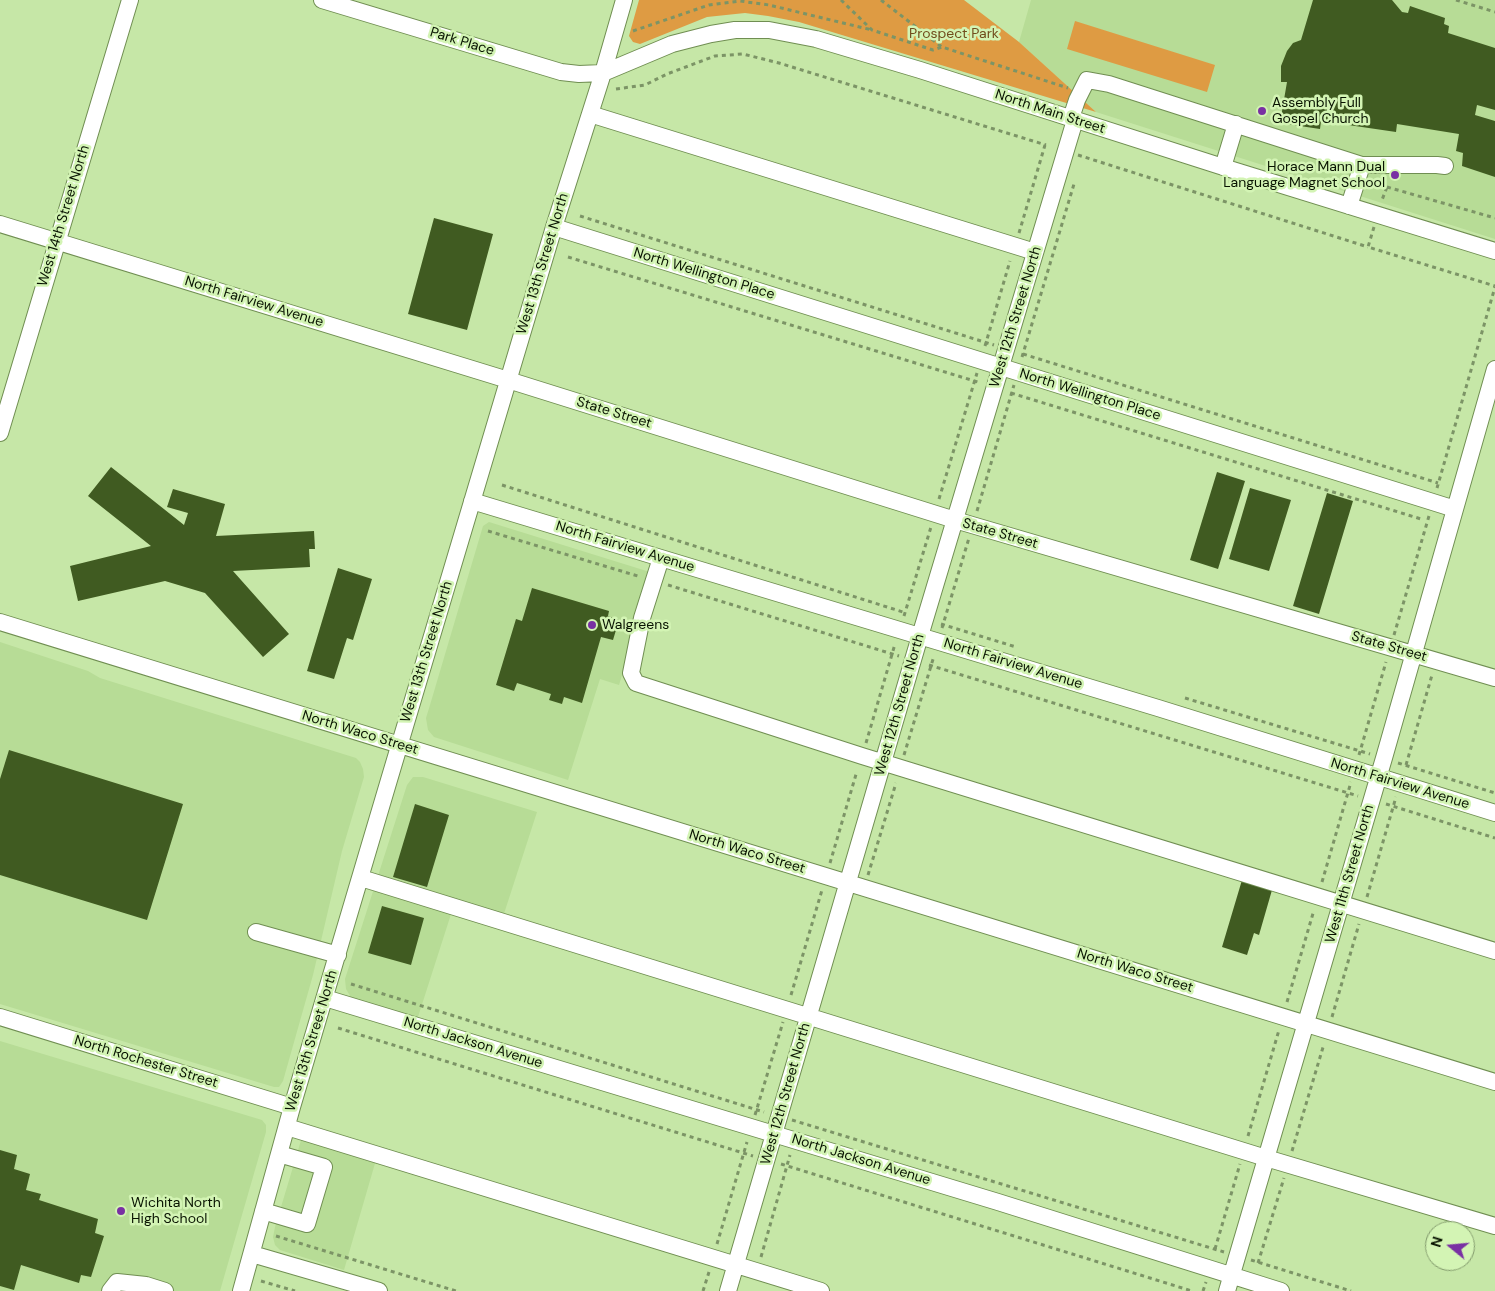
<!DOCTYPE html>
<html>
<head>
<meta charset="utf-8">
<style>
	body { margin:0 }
	#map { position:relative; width:1495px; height:1291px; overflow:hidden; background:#c6e7a7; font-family:"DM Sans",sans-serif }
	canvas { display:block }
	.north { position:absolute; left:1425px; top:1221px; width:50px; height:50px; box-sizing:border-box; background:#d3f4b4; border:1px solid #829a6c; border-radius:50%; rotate:287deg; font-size:14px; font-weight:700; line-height:20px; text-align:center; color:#081300 }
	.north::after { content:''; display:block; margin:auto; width:18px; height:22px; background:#7930a3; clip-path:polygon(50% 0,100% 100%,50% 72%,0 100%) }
</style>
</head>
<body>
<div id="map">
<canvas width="1495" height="1291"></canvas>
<div class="north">N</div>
</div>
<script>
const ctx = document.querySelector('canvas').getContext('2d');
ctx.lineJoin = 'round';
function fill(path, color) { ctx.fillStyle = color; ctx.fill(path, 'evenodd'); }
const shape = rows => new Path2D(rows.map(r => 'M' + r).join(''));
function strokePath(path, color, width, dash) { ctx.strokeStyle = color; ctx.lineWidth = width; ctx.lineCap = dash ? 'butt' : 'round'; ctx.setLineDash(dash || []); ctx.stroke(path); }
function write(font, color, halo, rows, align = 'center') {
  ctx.font = font + ' "DM Sans",sans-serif'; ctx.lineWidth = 5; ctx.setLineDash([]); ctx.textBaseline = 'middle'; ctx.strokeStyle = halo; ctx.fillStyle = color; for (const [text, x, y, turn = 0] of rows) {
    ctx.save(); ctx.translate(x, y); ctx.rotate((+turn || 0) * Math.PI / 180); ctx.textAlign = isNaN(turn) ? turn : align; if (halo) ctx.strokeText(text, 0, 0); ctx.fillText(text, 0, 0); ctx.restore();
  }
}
const built = shape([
	[1031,0,1495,0,1495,239,1096,112,1019,42],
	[489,522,653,573,619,685,600,679,568,780,434,737,428,730,426,718,430,705,483,526],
	[0,642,88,671,100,678,356,758,360,762,363,769,364,777,342,851,313,975,283,1081,279,1087,274,1087,0,1004],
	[413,777,423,777,537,812,500,926,452,911,417,1020,353,1001,346,989,345,979,407,785],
	[0,1041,262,1120,266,1125,266,1132,220,1291,0,1291],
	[302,1137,376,1160,344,1270,280,1250,275,1245,273,1237,275,1227]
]);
const green = shape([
	[639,0,964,0,1019,42,1096,112,799,22,768,16,745,13,707,17,640,44,633,42,629,36],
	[1075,21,1215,65,1207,92,1067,49]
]);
const building = shape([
	[1313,0,1392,0,1402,12,1408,13,1410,6,1445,18,1444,24,1449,26,1448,33,1495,48,1495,110,1477,105,1475,115,1495,121,1495,177,1462,166,1463,153,1456,151,1459,134,1397,124,1396,132,1321,121,1320,129,1280,123,1287,82,1281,82,1281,66,1287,51,1293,43,1301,40],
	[434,218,493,234,467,330,408,314],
	[111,467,184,525,188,513,167,507,173,489,225,504,216,536,314,531,315,549,309,549,310,567,233,571,289,634,263,657,205,593,165,581,78,601,70,566,151,546,88,496],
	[1217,472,1245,481,1218,569,1190,560],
	[1250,488,1291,500,1269,571,1229,559],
	[1327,493,1353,501,1319,614,1293,606],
	[338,568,372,579,353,640,347,638,334,679,307,671],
	[532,588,609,611,608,616,619,620,613,640,601,637,582,703,564,697,562,704,549,700,551,694,517,683,514,691,496,685,516,619,522,621],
	[9,750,183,804,147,920,0,875,0,779],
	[415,804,449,815,427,887,393,877],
	[1242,880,1272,890,1259,935,1254,933,1247,955,1222,947],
	[382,906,424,918,411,965,368,953],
	[0,1150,17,1155,14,1169,30,1174,26,1190,41,1194,39,1200,98,1219,95,1233,104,1236,91,1277,81,1275,79,1283,21,1265,14,1290,0,1286]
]);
const path = shape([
	[841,0,872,30,933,50,942,47],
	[881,0,942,47,1068,88],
	[1456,0,1495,12],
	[633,31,709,5,740,1,769,5,872,30],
	[616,89,645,85,667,74,715,56,743,54,779,63,1046,145],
	[1078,155,1368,247],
	[1372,183,1387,187,1382,200],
	[1387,187,1495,218],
	[580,216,994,345],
	[1374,227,1368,247,1495,286],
	[1019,233,1045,145],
	[568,257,981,383],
	[985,346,1010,261],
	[1023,354,1438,483],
	[1022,357,1074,184],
	[1011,393,1421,519],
	[502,485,906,613],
	[1437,488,1495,287],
	[939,499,977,373],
	[977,511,1014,385],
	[488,531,641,577],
	[668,585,899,656],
	[904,616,931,527],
	[941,624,1016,647],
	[942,628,969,538],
	[1394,635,1429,516],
	[929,665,1358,796],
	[1185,698,1370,754],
	[866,743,895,644],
	[904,755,934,656],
	[1359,755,1386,662],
	[1398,763,1495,793],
	[1406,765,1432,675],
	[1386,804,1495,838],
	[830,863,857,771],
	[868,875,896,783],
	[1322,882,1351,782],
	[1367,897,1396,797],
	[351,984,764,1112],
	[791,995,822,890],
	[1287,1002,1314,910],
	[1332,1017,1359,924],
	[338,1028,753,1156],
	[755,1115,783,1022],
	[792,1120,1224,1252],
	[1248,1136,1279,1030],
	[1292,1151,1324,1044],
	[781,1164,1192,1291],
	[276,1236,456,1291],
	[717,1244,747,1142],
	[1215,1249,1240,1164],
	[761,1257,790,1155],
	[1251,1260,1351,1291],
	[1258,1263,1284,1178],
	[261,1281,295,1291],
	[703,1291,709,1272],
	[1203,1291,1206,1282]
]);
const minor = shape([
	[322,0,561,72,579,74,603,73,672,44,711,34,735,30,769,30,816,39,920,70,1220,166,1495,251],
	[590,114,1035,252],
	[1071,118,1077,100,1087,80,1109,84,1362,165],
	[1223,167,1236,124],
	[1349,206,1362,165,1437,165,1445,166],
	[0,224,508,380,955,520,1495,678],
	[554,227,1455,509],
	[0,433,130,0],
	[472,501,1158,708,1495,813],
	[661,558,642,618,631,673,636,683,862,756,1495,951],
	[0,622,1495,1082],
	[361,878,1266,1158,1495,1226],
	[256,932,338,955],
	[325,998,998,1202,1281,1291],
	[0,1017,292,1107],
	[287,1127,821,1291],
	[263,1211,307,1224,324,1167,279,1154],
	[252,1254,379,1291],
	[110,1291,117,1282,146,1285,165,1291],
	[241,1291,292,1107,389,780,554,227,603,73,624,0],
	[728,1291,920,636,1075,120],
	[1227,1291,1384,758,1495,369]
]);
const markers = [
	[1262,111,5,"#7930a3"],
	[1395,175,5,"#7930a3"],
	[592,625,5,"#7930a3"],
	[121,1211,5,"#7930a3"]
];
const parkNames = [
	["Prospect Park",954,34]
];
const streetNames = [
	["Park Place",462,42,17],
	["North Main Street",1050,112,18],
	["West 14th Street North",64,216,-73],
	["West 13th Street North",543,264,-73],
	["North Wellington Place",704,274,17],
	["North Fairview Avenue",254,302,17],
	["West 12th Street North",1016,317,-73],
	["North Wellington Place",1090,395,17],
	["State Street",614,413,17],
	["State Street",1000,534,16],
	["North Fairview Avenue",625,547,17],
	["State Street",1389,647,16],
	["West 13th Street North",427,652,-73],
	["North Fairview Avenue",1013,664,17],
	["West 12th Street North",900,705,-74],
	["North Waco Street",360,733,17],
	["North Fairview Avenue",1400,784,17],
	["North Waco Street",747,852,17],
	["West 11th Street North",1350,874,-74],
	["North Waco Street",1135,971,17],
	["West 13th Street North",312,1041,-73],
	["North Jackson Avenue",473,1043,17],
	["North Rochester Street",146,1062,17],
	["West 12th Street North",786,1094,-74],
	["North Jackson Avenue",861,1160,17]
];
const poiNames = [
	["Assembly Full",1272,103],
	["Gospel Church",1272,119],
	["Horace Mann Dual",1385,167,"right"],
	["Language Magnet School",1385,183,"right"],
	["Walgreens",602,625],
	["Wichita North",131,1203],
	["High School",131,1219]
];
fill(built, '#b7dc96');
fill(green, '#de9b43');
fill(building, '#405b21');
strokePath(minor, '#708e52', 18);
strokePath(path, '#7c9466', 3, [4, 4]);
strokePath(minor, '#fff', 16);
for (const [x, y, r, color] of markers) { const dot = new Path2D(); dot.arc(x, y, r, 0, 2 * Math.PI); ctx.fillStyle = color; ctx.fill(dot); strokePath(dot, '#d3f4b4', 2); }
write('14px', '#714d1d', '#d3f4b4', parkNames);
write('14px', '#081300', '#d3f4b4', streetNames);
write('14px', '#081300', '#d3f4b4', poiNames, 'left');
</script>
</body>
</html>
